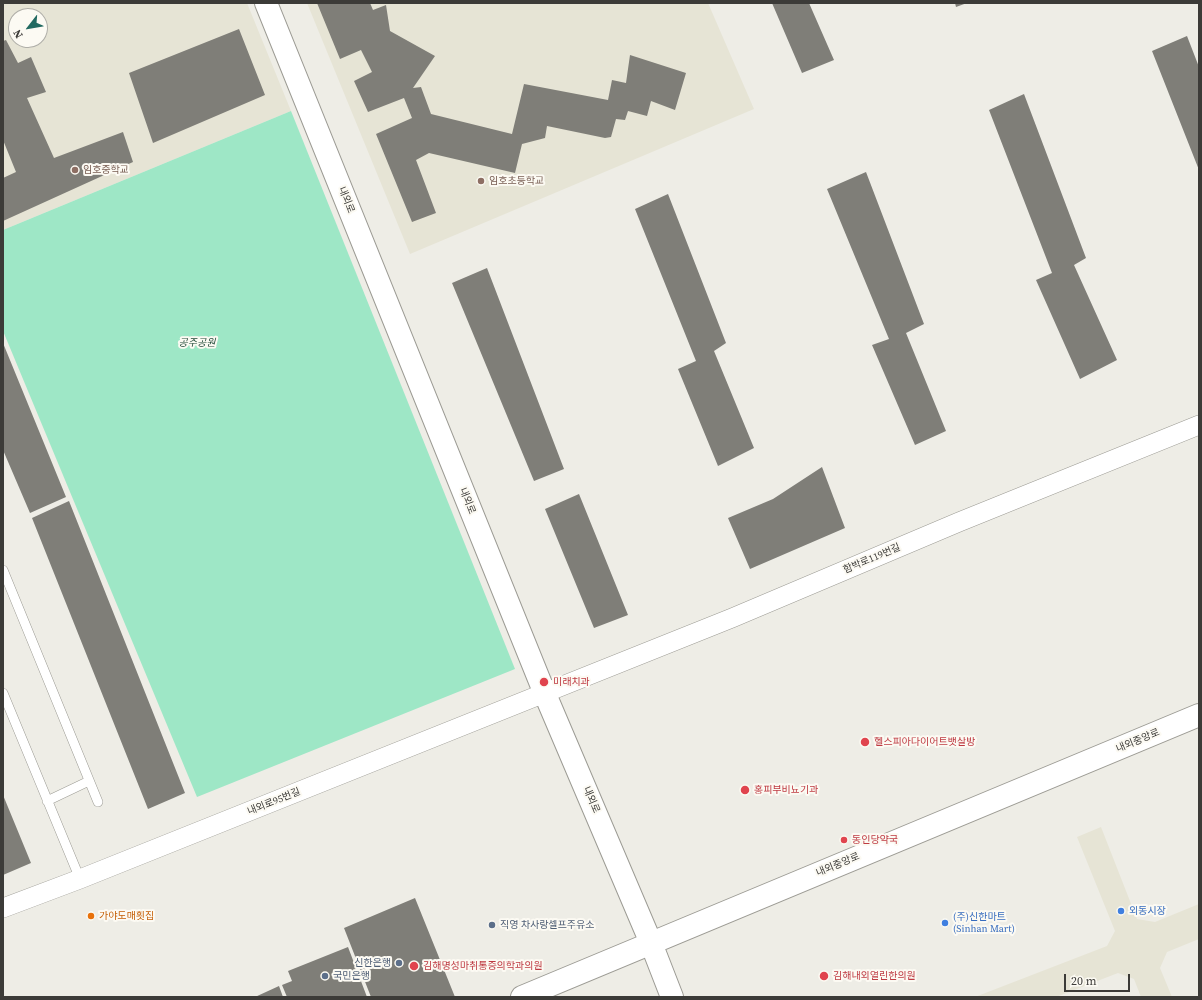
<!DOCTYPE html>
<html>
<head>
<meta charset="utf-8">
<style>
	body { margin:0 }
	#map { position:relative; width:1202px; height:1000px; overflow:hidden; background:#eeede6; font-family:"Source Serif 4",serif }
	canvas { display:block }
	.frame { position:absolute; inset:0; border:4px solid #3c3b38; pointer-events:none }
	.north { position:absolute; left:8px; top:8px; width:40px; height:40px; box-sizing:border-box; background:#fcfaf3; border:1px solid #afaea8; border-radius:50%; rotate:239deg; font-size:11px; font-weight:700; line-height:16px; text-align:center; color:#3c3b38 }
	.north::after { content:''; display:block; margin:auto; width:14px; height:18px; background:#226a61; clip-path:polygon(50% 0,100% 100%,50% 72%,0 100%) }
	.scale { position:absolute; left:1064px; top:974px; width:66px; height:18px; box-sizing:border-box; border:2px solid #3c3b38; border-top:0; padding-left:5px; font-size:12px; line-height:14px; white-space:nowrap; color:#3c3b38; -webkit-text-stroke:3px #fcfaf3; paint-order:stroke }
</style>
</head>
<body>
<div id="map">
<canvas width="1202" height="1000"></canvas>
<div class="frame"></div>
<div class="north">N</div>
<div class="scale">20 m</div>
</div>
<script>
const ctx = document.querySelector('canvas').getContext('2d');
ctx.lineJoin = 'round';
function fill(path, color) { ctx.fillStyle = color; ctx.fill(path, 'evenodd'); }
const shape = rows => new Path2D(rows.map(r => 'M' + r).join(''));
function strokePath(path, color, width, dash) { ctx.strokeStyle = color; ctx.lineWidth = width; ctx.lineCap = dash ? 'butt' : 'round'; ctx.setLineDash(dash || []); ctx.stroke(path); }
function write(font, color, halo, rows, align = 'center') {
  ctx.font = font + ' "Source Serif 4","Noto Sans KR",serif'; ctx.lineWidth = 4; ctx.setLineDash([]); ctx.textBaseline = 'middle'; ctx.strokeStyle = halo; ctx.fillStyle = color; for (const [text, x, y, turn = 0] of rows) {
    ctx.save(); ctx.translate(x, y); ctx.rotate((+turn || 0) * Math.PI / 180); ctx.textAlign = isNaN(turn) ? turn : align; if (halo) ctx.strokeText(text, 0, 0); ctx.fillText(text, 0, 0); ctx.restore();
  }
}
const built = shape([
	[3,3,247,3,291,111,3,230],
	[16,16,40,16,40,40,16,40],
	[307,3,708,3,754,109,410,254],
	[1101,827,1137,919,1155,922,1199,904,1199,939,1167,952,1160,968,1172,997,1141,997,1134,979,1118,973,1056,997,975,997,1107,946,1115,931,1077,837]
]);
const green = shape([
	[291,111,515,669,197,797,3,331,3,230]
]);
const building = shape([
	[317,3,370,3,373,10,386,5,390,31,435,56,413,88,421,87,431,114,512,134,524,84,608,100,612,80,626,83,630,55,686,73,675,110,651,101,647,116,628,111,625,120,616,119,611,137,605,138,547,126,545,138,522,144,515,173,429,153,416,160,436,213,412,222,376,134,412,118,404,98,368,112,354,81,372,72,361,50,340,59],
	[772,3,809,3,834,60,802,73],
	[955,3,967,3,956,7],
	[239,29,265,95,153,143,129,73],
	[1187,36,1199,67,1199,170,1152,51],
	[6,40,18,63,31,57,46,92,27,98,54,158,123,132,133,162,3,221,3,178,16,172,3,140,3,41],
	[1024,94,1086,258,1074,265,1117,360,1080,379,1036,280,1052,273,989,110],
	[866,172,924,324,906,333,946,431,915,445,872,345,889,339,827,189],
	[668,194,726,343,714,351,754,448,718,466,678,369,696,361,635,209],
	[487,268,564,469,534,481,452,283],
	[3,343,66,497,30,513,3,450],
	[822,467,845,528,750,569,728,518,773,499],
	[579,494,628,615,594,628,545,509],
	[69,501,185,793,148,809,32,518],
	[3,795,31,863,3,875],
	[415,898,455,997,371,997,344,928],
	[348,947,367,997,287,997,282,985,292,981,288,971],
	[279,986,283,997,255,997]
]);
const service = shape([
	[3,570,98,802],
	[3,693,80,879],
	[47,801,89,781]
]);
const minor = shape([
	[3,908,80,879,732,618,959,522,1199,425]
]);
const tertiary = shape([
	[266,3,545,694,651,943,672,997],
	[522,997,1199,715]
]);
const markers = [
	[75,170,4,"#8d6e63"],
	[481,181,4,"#8d6e63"],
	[544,682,5,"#e0444e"],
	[865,742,5,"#e0444e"],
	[745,790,5,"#e0444e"],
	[844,840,4,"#e0444e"],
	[1121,911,4,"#3f7fe0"],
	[91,916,4,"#e8710a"],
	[945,923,4,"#3f7fe0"],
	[492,925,4,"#5c6f8a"],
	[399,963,4,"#5c6f8a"],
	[414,966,5,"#e0444e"],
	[325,976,4,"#5c6f8a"],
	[824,976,5,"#e0444e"]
];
const educationNames = [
	["임호중학교",83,170],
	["임호초등학교",489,181]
];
const streetNames = [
	["내외로",346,200,68],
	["내외로",467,501,68],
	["함박로119번길",872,559,-23],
	["내외중앙로",1138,741,-23],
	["내외로",591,800,67],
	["내외로95번길",274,802,-22],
	["내외중앙로",838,865,-23]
];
const parkNames = [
	["공주공원",197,343]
];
const healthNames = [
	["미래치과",553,682],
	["헬스피아다이어트뱃살방",874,742],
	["홍피부비뇨기과",754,790],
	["동인당약국",852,840],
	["김해명성마취통증의학과의원",423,966],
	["김해내외열린한의원",833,976]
];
const shopNames = [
	["외동시장",1129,911],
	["(주)신한마트",953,917],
	["(Sinhan Mart)",953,929]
];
const foodNames = [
	["가야도매횟집",99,916]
];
const serviceNames = [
	["직영 차사랑셀프주유소",500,925],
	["신한은행",391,963,"right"],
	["국민은행",333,976]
];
fill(built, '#e6e4d5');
fill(green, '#9ee7c6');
fill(building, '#7f7e78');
strokePath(service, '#9c9b94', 10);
strokePath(minor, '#9c9b94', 20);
strokePath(tertiary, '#9c9b94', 24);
strokePath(service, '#fff', 9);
strokePath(minor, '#fff', 19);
strokePath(tertiary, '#fff', 22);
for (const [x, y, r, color] of markers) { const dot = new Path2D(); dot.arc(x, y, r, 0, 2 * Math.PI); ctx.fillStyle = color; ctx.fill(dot); strokePath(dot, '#fcfaf3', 1.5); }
write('10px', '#785e54', '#fcfaf3', educationNames, 'left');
write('10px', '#3c3b38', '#fcfaf3', streetNames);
write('italic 10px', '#1e4736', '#fcfaf3', parkNames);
write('10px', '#be3a42', '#fcfaf3', healthNames, 'left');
write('10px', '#366cbe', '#fcfaf3', shopNames, 'left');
write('10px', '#c56008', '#fcfaf3', foodNames, 'left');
write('10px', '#4e5e75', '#fcfaf3', serviceNames, 'left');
</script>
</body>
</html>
